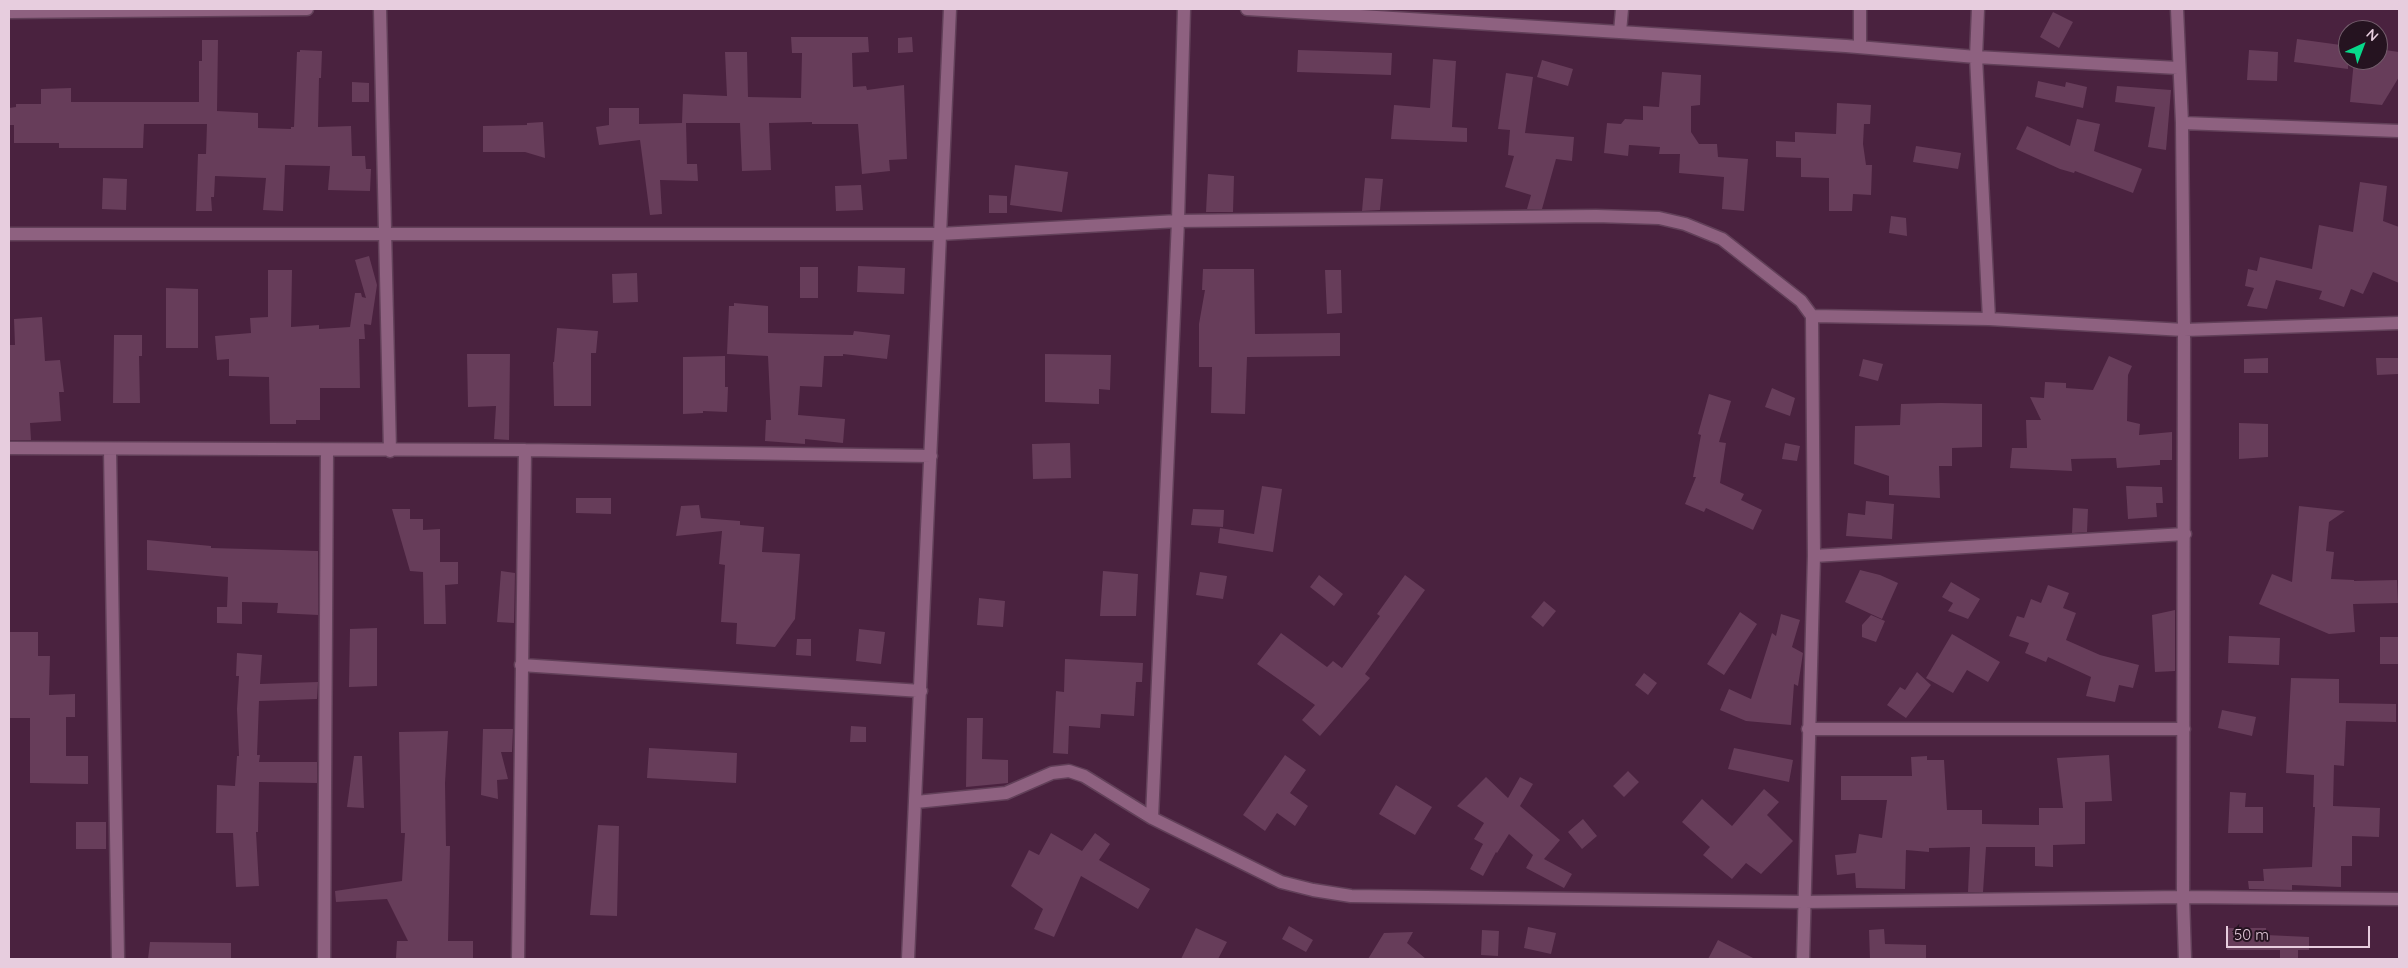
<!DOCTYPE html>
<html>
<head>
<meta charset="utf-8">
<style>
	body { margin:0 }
	#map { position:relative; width:2408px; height:968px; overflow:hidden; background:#4a223f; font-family:Quicksand,sans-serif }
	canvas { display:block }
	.frame { position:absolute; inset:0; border:10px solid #e7cdde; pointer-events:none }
	.north { position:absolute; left:2338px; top:20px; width:50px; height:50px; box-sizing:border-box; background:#251320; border:1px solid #735d6c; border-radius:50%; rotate:43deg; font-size:14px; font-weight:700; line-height:20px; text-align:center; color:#e7cdde }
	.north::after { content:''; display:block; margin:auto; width:18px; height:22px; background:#07d98b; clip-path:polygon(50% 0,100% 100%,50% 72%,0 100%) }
	.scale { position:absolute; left:2226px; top:926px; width:144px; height:22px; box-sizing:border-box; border:2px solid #e7cdde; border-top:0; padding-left:6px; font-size:15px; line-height:18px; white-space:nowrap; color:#e7cdde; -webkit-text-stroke:4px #251320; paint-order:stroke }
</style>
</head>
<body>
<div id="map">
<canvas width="2408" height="968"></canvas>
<div class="frame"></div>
<div class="north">N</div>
<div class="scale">50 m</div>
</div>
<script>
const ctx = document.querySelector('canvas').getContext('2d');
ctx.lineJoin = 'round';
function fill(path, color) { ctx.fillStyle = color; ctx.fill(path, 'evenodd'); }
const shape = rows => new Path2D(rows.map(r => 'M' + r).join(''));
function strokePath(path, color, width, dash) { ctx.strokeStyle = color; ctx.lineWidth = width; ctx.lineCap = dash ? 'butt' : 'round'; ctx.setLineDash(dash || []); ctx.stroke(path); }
const building = shape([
	[2053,12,2073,22,2059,48,2040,37],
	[791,37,868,37,869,52,852,53,853,87,866,86,867,90,904,85,907,159,889,160,890,171,862,174,858,124,812,124,812,122,769,123,771,170,742,171,740,123,686,123,687,164,697,164,698,181,660,180,662,214,650,215,640,140,599,145,596,127,609,125,609,108,639,108,639,124,682,123,683,94,727,96,725,52,747,52,748,97,801,98,802,53,792,53],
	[912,37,913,52,898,53,898,38],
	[2297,39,2348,46,2348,69,2294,62],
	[202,40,218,40,217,111,258,113,258,128,291,129,291,127,294,127,297,52,300,52,300,50,322,51,321,78,319,78,318,127,351,126,352,156,365,156,366,169,371,169,370,191,328,190,330,166,285,165,283,211,263,210,266,178,215,176,214,197,211,197,212,211,196,211,198,154,206,154,207,124,144,124,143,148,59,148,59,143,14,143,14,125,10,125,9,108,16,107,16,104,41,104,41,89,71,88,71,102,199,102,199,61,202,61],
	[2378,49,2399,52,2399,77,2382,105,2350,102,2354,60,2378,60],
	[1298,50,1392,53,1391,75,1297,72],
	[2249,50,2278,52,2277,81,2247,80],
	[1433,59,1456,61,1452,127,1467,128,1467,142,1391,139,1394,105,1430,108],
	[1542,60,1573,69,1568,86,1537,77],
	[1662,72,1701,75,1700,105,1691,106,1691,132,1699,144,1717,144,1718,157,1748,159,1744,211,1722,209,1724,177,1679,173,1680,154,1659,154,1660,147,1629,145,1628,156,1604,153,1607,123,1621,124,1625,119,1643,120,1643,106,1659,107],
	[1506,73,1533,77,1525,133,1574,137,1572,161,1556,159,1542,209,1527,209,1531,195,1505,187,1514,156,1508,155,1510,130,1498,129],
	[2038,81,2065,87,2066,82,2087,87,2083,108,2035,97],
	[352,82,369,83,369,102,352,102],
	[2117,86,2171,90,2166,150,2148,147,2155,107,2115,102],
	[1837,103,1871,105,1870,124,1864,124,1863,144,1866,165,1872,165,1871,195,1853,194,1852,211,1829,211,1829,178,1801,177,1801,158,1776,157,1776,141,1795,142,1795,132,1836,134],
	[2077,119,2100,124,2094,151,2142,169,2133,193,2075,171,2074,173,2060,169,2016,149,2027,126,2070,146],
	[543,122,545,158,525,152,483,152,483,126,527,125,527,123],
	[1916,146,1961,153,1958,169,1913,162],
	[1015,165,1068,172,1062,212,1010,205],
	[1208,174,1234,176,1233,212,1206,212],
	[103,178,127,179,126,210,102,209],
	[1365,178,1383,179,1380,210,1362,211],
	[2360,182,2387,186,2383,221,2399,227,2399,283,2373,272,2363,294,2351,289,2344,307,2319,299,2322,291,2276,280,2267,309,2247,306,2254,288,2245,286,2248,269,2257,271,2260,257,2312,269,2319,225,2353,232],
	[861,185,863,210,836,211,835,186],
	[989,195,1007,196,1007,213,989,213],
	[1891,216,1906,218,1907,236,1889,233],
	[369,256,377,285,371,325,364,324,365,339,359,339,360,388,320,388,320,420,296,420,296,424,270,424,269,377,229,376,229,359,217,360,215,336,251,333,250,318,268,317,268,270,292,270,291,327,319,325,319,329,350,327,355,293,361,293,362,297,366,298,355,260],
	[858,266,905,268,904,294,857,292],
	[800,267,818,267,818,298,800,298],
	[1203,269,1254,269,1255,334,1340,333,1340,356,1247,357,1245,414,1211,413,1212,367,1199,367,1199,324,1205,290,1202,290],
	[1325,270,1341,270,1342,313,1327,314],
	[637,273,638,302,613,303,612,274],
	[166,288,198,289,198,348,166,348],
	[734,303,768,306,768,333,853,335,854,331,890,335,887,359,843,354,843,356,824,356,822,387,800,386,798,415,845,419,843,443,805,439,805,444,765,441,766,420,771,420,768,356,727,354,729,306,734,306],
	[42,317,45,361,60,360,64,392,59,392,61,421,30,423,31,440,9,440,9,345,15,345,14,319],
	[557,328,598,331,596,353,591,353,591,406,554,406,553,362,554,362],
	[114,335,142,335,142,356,139,356,140,403,113,403],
	[467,354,510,354,509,440,494,439,496,406,468,407],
	[1045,354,1111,355,1110,390,1099,389,1099,404,1045,402],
	[725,356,725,387,728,387,727,412,703,411,703,413,683,414,683,357],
	[2109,356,2132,366,2128,375,2127,421,2140,424,2139,435,2172,432,2172,460,2160,460,2160,465,2117,468,2116,458,2071,459,2072,471,2010,468,2012,448,2027,448,2026,420,2041,420,2030,397,2044,398,2045,382,2066,383,2066,388,2093,390],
	[2268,358,2268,373,2244,373,2244,359],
	[2376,358,2398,358,2398,374,2377,375],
	[1863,359,1883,364,1878,381,1859,376],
	[1772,388,1795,398,1790,416,1765,407],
	[1709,394,1731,401,1719,442,1726,443,1720,483,1744,494,1741,500,1762,510,1753,530,1706,508,1704,512,1685,504,1696,477,1693,477,1701,435,1698,434],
	[1941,403,1982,404,1982,447,1952,448,1952,466,1939,466,1940,498,1889,495,1889,476,1854,464,1855,426,1900,425,1901,404],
	[2239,423,2268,424,2268,457,2239,459],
	[1070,443,1071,478,1033,479,1032,444],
	[1785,443,1800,446,1797,461,1782,459],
	[1262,486,1282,489,1273,552,1218,543,1220,528,1254,534],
	[2126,486,2162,487,2163,503,2156,503,2157,517,2128,519],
	[576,498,611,498,611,514,576,513],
	[1866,501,1894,504,1892,539,1846,536,1848,513,1865,515],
	[699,505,701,518,740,521,740,525,764,527,762,552,800,554,795,619,775,647,736,644,737,623,721,622,725,565,719,564,722,531,676,536,681,506],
	[2299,506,2345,511,2329,522,2326,551,2334,552,2331,579,2354,580,2354,581,2397,580,2398,603,2353,604,2355,632,2329,634,2259,604,2272,574,2292,582],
	[2073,508,2088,509,2087,532,2072,533],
	[392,509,410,509,410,519,423,519,423,530,440,529,440,562,458,562,458,584,445,585,446,624,424,624,423,572,410,571],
	[1193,509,1224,510,1223,527,1191,525],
	[147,540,211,546,211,548,318,551,318,615,277,613,278,603,242,602,242,624,217,623,217,607,227,607,228,577,147,570],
	[1860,570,1880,575,1898,583,1882,619,1845,602],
	[501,571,515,573,514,623,497,622],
	[1103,571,1138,574,1136,616,1100,616],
	[1200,572,1227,576,1223,599,1196,595],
	[1319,575,1343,594,1334,606,1310,587],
	[1405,575,1425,590,1365,674,1370,678,1320,736,1302,720,1315,705,1257,664,1281,633,1327,667,1333,661,1342,668,1380,616,1377,614],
	[1951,582,1980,599,1968,619,1948,611,1953,603,1942,597],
	[2048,585,2069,593,2063,608,2076,613,2066,640,2100,655,2139,665,2133,688,2119,685,2115,702,2086,696,2091,677,2048,657,2046,662,2025,653,2029,643,2009,636,2017,616,2024,618,2031,599,2041,603],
	[979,598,1005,601,1003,627,977,625],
	[1544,601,1556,611,1543,627,1531,617],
	[2175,610,2175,671,2155,672,2152,615],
	[1740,612,1757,624,1724,675,1707,664],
	[1781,614,1800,620,1792,647,1803,653,1798,686,1794,684,1791,725,1746,721,1720,710,1729,689,1751,699,1772,633,1776,636],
	[1871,615,1885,621,1876,642,1862,637,1862,625],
	[377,628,377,686,349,687,350,629],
	[859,629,885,632,881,664,856,661],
	[9,632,38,632,38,656,50,656,49,695,75,694,75,717,66,717,66,756,88,756,88,784,30,783,30,718,9,718],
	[1952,634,2000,662,1988,682,1967,670,1953,693,1926,678],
	[2229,636,2280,638,2279,665,2228,663],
	[2380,637,2399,637,2399,664,2380,664],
	[797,639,811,639,811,656,796,655],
	[237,653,262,655,260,684,318,682,317,699,259,701,257,755,260,755,259,762,317,762,317,783,259,782,258,832,256,832,259,886,236,887,233,833,216,833,217,785,235,786,237,756,239,756,237,709,239,676,236,676],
	[1065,659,1143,663,1142,682,1136,682,1134,716,1101,714,1100,728,1069,726,1068,754,1053,753,1056,691,1064,692],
	[1917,672,1931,685,1906,718,1887,705,1900,687,1905,690],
	[1644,673,1657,683,1648,695,1635,685],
	[2291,678,2339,679,2339,703,2396,704,2396,722,2346,721,2344,766,2334,765,2333,806,2380,808,2379,837,2352,836,2352,866,2341,866,2341,887,2292,885,2292,890,2249,889,2248,881,2264,881,2263,869,2312,867,2315,807,2313,807,2314,775,2286,773],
	[2222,710,2256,717,2252,736,2218,728],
	[967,718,983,718,982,759,1008,760,1008,783,966,787],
	[851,726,866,727,866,742,850,742],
	[483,729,513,729,512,752,501,752,508,779,497,780,498,799,481,795],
	[448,731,445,783,446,846,450,846,448,941,473,941,473,959,396,958,397,941,408,941,387,899,336,902,335,891,402,881,405,833,401,833,399,732],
	[649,748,737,753,736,783,647,778],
	[1734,748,1793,760,1789,782,1728,769],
	[1285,755,1306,770,1290,793,1308,806,1295,826,1277,813,1265,831,1243,815],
	[2109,755,2112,801,2085,802,2085,844,2053,845,2053,867,2035,866,2035,847,1986,847,1983,892,1968,892,1970,847,1929,848,1929,852,1906,850,1905,889,1856,888,1855,873,1837,875,1835,855,1856,853,1859,834,1882,838,1887,800,1841,800,1841,776,1912,776,1911,757,1927,756,1927,760,1944,760,1947,810,1982,810,1982,824,2039,825,2039,808,2063,808,2057,758],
	[354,756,362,756,364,808,347,807],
	[1628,771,1639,782,1624,797,1613,786],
	[1486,777,1508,798,1520,777,1533,784,1520,806,1560,840,1544,859,1572,874,1564,888,1526,868,1533,855,1509,834,1497,853,1496,852,1483,876,1470,869,1483,844,1474,839,1484,823,1457,806],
	[1396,785,1432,807,1415,835,1379,814],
	[1764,789,1779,802,1767,815,1793,841,1761,874,1746,863,1732,879,1703,855,1710,847,1682,822,1702,799,1732,826],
	[2230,792,2246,793,2245,807,2263,807,2263,833,2228,833],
	[1583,819,1597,836,1582,849,1568,832],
	[76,822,106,822,106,849,76,849],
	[598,825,619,826,617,916,590,915],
	[1051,833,1082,851,1095,833,1110,844,1099,860,1150,889,1138,909,1081,876,1054,937,1034,929,1043,909,1011,886,1029,850,1039,855],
	[1289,926,1313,940,1306,952,1282,939],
	[1528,927,1556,933,1551,954,1524,948],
	[1196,928,1227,942,1218,959,1181,959],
	[2226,928,2266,928,2266,935,2309,937,2309,950,2298,950,2298,959,2280,959,2280,950,2227,950],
	[1884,929,1885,944,1926,945,1926,959,1870,959,1869,930],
	[1482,930,1499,931,1498,956,1481,955],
	[1413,932,1407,943,1426,959,1368,959,1384,933],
	[1718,940,1755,959,1708,959],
	[150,942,231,943,231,959,148,959]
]);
const minor = shape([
	[380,9,390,451],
	[1247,9,1846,46,1976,57,2178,68],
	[1860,9,1860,47],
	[1978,9,1976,57,1989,319],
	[2177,9,2182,123,2184,330,2183,897,2185,959],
	[9,12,307,9],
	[1620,32,1622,9],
	[2182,123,2399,131],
	[9,234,940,234,1178,221,1596,216,1659,218,1685,224,1722,239,1801,301,1812,316,1814,556,1803,959],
	[1812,316,1989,319,2184,330,2399,323],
	[9,448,525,450,931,456],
	[110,449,118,959],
	[1814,556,2185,534],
	[521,665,921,691],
	[1808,729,2184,729],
	[916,802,1006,793,1052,773,1069,771,1084,776,1152,818,1281,882,1313,890,1351,896,1804,902,2183,897,2399,899],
	[1152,818,1178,221,1184,9],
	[324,959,327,450],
	[518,959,525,450],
	[908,959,950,9]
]);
fill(building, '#673d5a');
strokePath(minor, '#624059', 15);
strokePath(minor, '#8e6180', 12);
</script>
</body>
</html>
